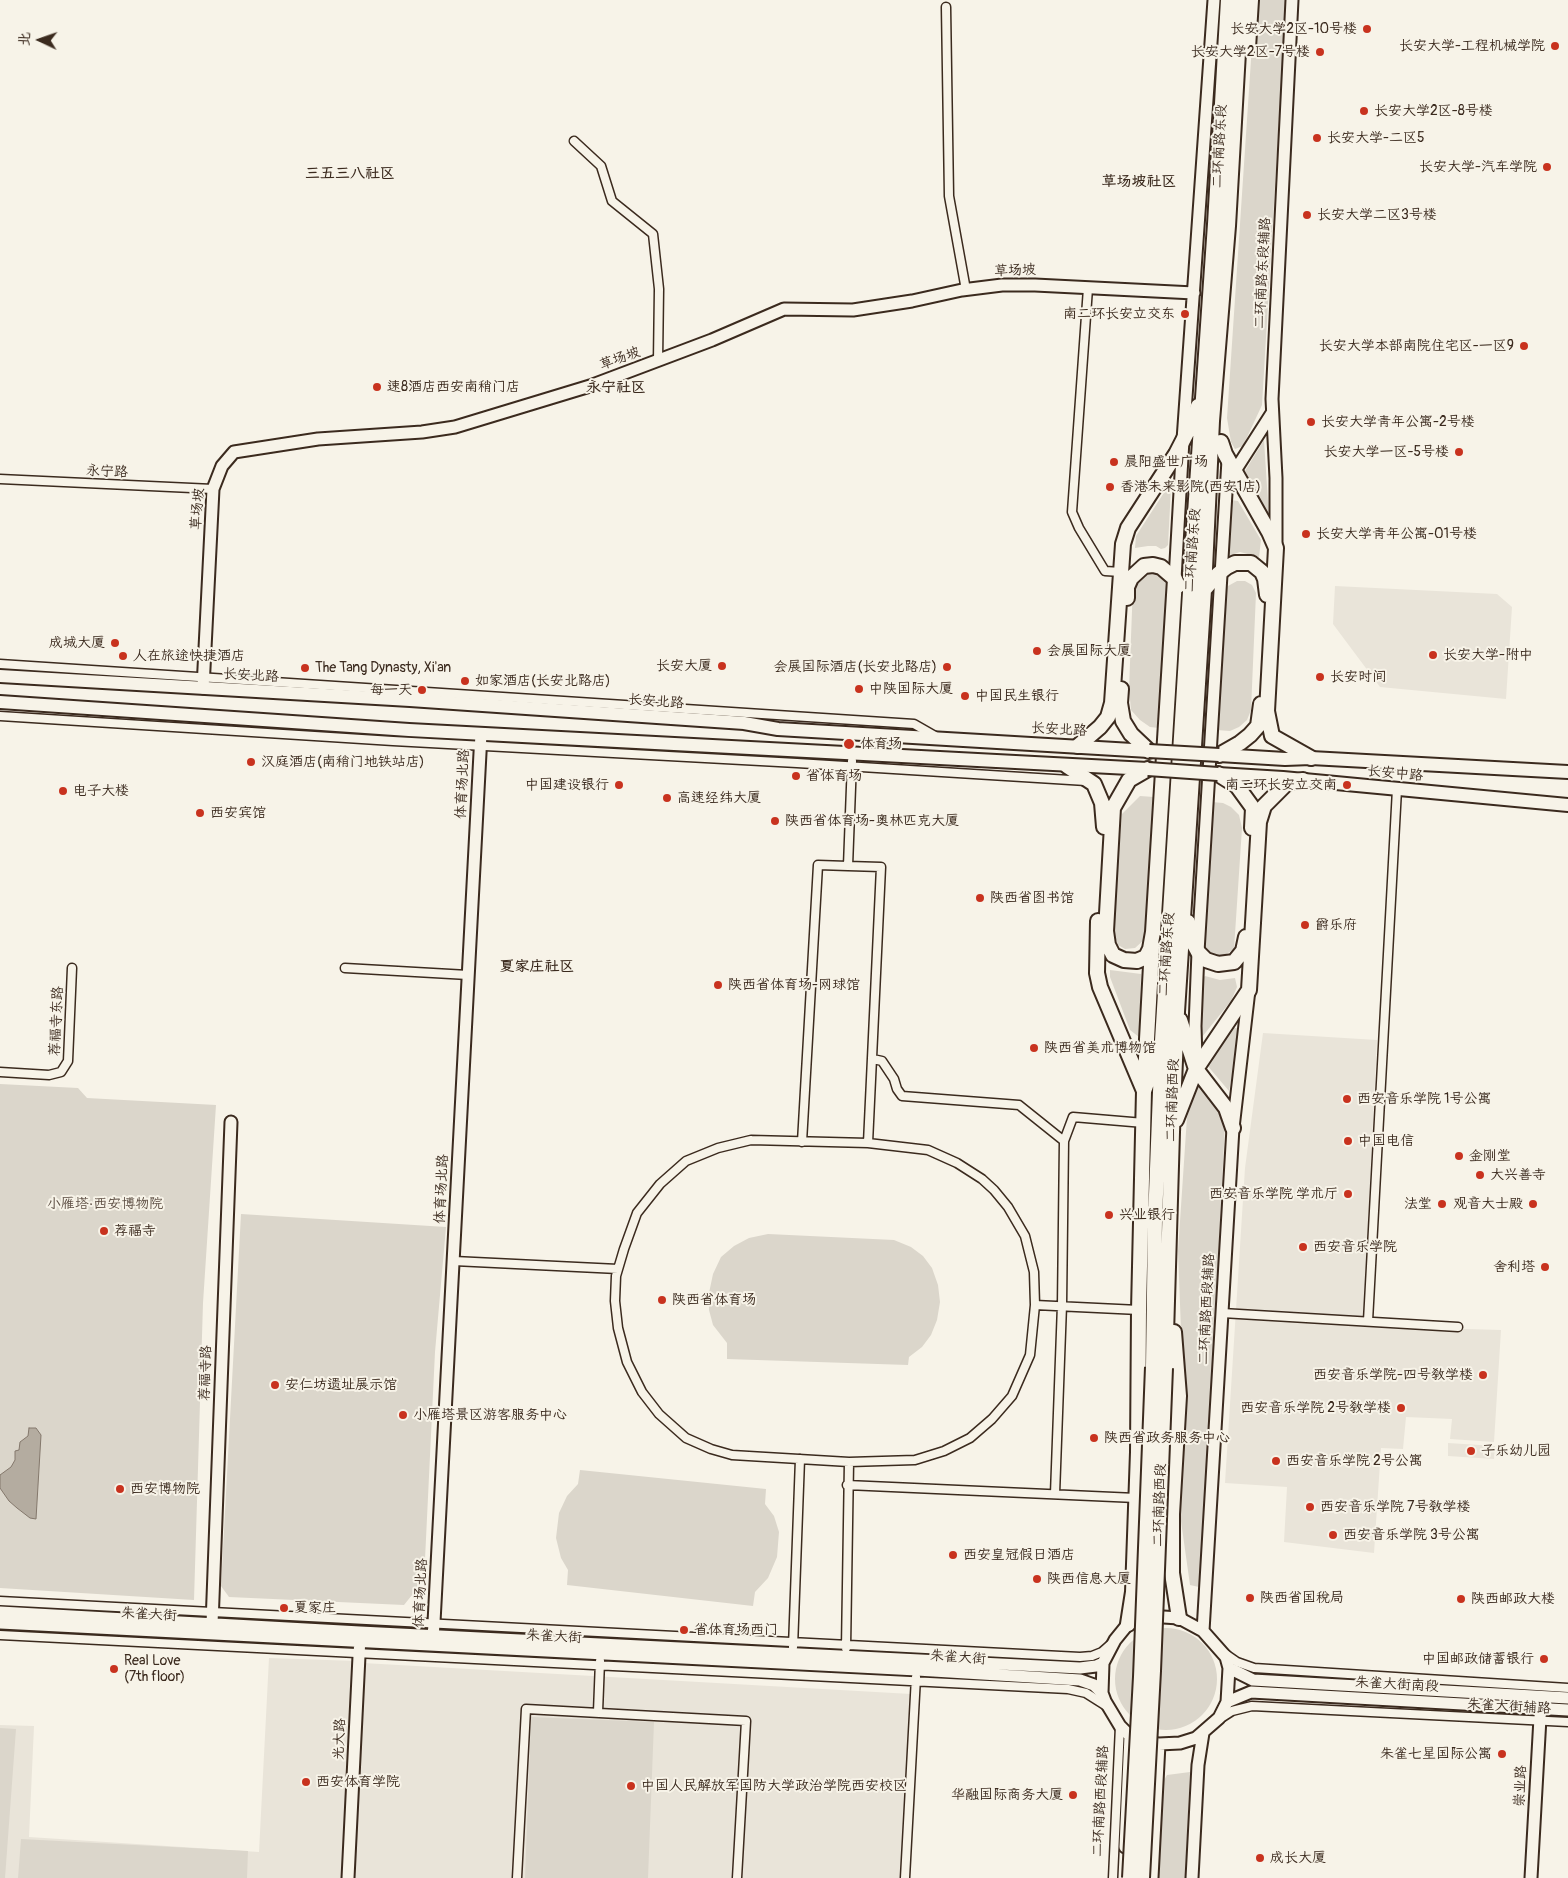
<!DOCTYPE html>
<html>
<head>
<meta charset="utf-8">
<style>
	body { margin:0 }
	#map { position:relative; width:1568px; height:1878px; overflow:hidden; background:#f7f3e8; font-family:Pangolin,"LXGW WenKai TC",sans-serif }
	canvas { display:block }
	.north { position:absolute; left:15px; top:15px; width:50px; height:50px; -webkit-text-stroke:4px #f7f3e8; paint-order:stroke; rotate:273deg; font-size:14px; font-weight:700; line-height:20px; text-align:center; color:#3b2a1e }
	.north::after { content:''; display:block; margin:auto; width:18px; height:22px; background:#3b2a1e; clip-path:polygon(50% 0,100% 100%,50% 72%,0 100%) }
</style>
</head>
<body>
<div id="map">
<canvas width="1568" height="1878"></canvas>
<div class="north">北</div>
</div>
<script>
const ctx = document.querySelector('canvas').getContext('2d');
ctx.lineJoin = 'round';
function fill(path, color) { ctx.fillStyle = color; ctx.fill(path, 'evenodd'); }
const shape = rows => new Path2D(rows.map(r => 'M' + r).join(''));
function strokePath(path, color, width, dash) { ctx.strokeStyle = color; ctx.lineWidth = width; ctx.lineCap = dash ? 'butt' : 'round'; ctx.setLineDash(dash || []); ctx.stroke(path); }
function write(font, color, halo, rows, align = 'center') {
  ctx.font = font + ' Pangolin,"LXGW WenKai TC",sans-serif'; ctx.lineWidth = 4; ctx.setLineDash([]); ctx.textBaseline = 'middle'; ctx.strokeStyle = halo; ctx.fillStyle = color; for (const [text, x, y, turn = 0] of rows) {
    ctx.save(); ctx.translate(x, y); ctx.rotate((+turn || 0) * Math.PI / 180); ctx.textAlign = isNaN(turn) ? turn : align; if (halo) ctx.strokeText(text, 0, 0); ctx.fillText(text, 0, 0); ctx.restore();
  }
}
const built = shape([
	[1335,586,1497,594,1512,607,1506,699,1380,687,1333,624],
	[1263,1033,1377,1040,1363,1326,1501,1330,1494,1442,1450,1439,1452,1419,1406,1417,1403,1449,1381,1448,1374,1553,1284,1542,1287,1487,1225,1483,1245,1168],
	[1448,1443,1495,1446,1494,1459,1448,1456],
	[269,1658,356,1661,344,1878,0,1878,0,1725,34,1726,29,1837,259,1852],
	[363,1663,911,1694,900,1878,353,1878]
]);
const green = shape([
	[1255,0,1286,0,1262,405,1243,446,1235,449,1231,442,1227,418],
	[1264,440,1269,517,1245,471],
	[1167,488,1171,488,1168,545,1165,548,1161,549,1156,546,1148,546,1135,548,1136,536],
	[1231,500,1238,501,1261,540,1259,557,1240,552,1228,556],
	[1149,571,1158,571,1168,580,1159,728,1150,727,1140,720,1131,710,1129,689,1133,585,1142,574],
	[1237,581,1245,581,1252,585,1256,593,1251,710,1247,720,1239,727,1230,731,1216,730,1223,595,1228,586],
	[1140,796,1154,797,1145,939,1135,948,1125,949,1118,945,1112,928,1122,814],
	[1212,802,1223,803,1231,807,1239,815,1242,828,1234,949,1222,957,1215,956,1207,952,1203,943],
	[1110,970,1141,974,1139,1037,1130,1030,1110,977],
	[1205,976,1220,980,1235,978,1237,987,1231,1001,1202,1037,1198,1033,1201,980],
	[1232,1028,1241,1028,1229,1091,1206,1064],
	[1199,1079,1225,1123,1204,1543,1199,1587,1190,1585,1180,1514,1184,1410,1178,1251,1187,1117],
	[0,1084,78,1088,87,1098,216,1105,203,1303,194,1600,0,1588],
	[241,1214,446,1227,435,1352,424,1580,404,1605,229,1597,221,1586],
	[768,1234,894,1240,911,1247,923,1256,932,1268,938,1285,940,1302,937,1320,931,1335,922,1347,909,1357,908,1365,727,1359,727,1343,713,1325,709,1310,709,1293,713,1274,721,1257,734,1246,749,1238],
	[580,1470,766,1489,765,1504,774,1516,779,1532,777,1557,768,1578,755,1592,753,1606,567,1585,568,1570,561,1558,556,1538,559,1513,567,1496,578,1484],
	'1115 1679a51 51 0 1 1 102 0a51 51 0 1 1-102 0Z',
	[531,1717,654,1722,648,1878,525,1878],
	[0,1728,16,1729,5,1878,0,1878],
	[1190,1772,1185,1878,1155,1878,1160,1787,1167,1775],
	[21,1839,248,1851,247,1878,18,1878]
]);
const water = shape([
	[29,1428,36,1428,41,1435,36,1519,30,1518,17,1508,9,1501,0,1488,0,1475,11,1467,15,1460,15,1451,19,1450,20,1442,28,1436,29,1428]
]);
const street = shape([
	[946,7,949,196,966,290],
	[574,141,601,166,612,201,653,234,659,289,658,361],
	[1088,288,1072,512,1079,528,1105,571,1121,572],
	[0,479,213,489],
	[0,664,914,724,935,736],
	[0,716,393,741,797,763,1086,781],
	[848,866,881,867,868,1143],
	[345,968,468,975],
	[873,1059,882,1061,894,1079,897,1089,902,1096,1019,1105,1064,1141,1062,1305,1055,1494],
	[0,1072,49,1075,61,1072,68,1061,72,968],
	[751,1140,868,1143,928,1150,957,1163,982,1179,994,1190,1008,1207,1025,1236,1034,1272,1035,1305,1030,1355,1012,1396,992,1419,970,1438,944,1451,915,1460,849,1462,732,1455,711,1449,686,1438,659,1414,642,1392,627,1362,618,1328,615,1301,616,1276,624,1249,637,1213,660,1184,686,1161,718,1148,751,1140],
	[1064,1141,1073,1117,1144,1123],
	[802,1142,818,865,848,866,852,761],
	[454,1261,618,1269],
	[1035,1305,1139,1310],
	[1222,1313,1458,1327],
	[1368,1321,1397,789],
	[847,1485,1136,1498],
	[0,1601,1080,1657,1092,1656,1102,1652,1110,1645],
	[0,1635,1068,1689,1086,1693,1105,1705],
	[793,1647,800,1459],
	[846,1648,849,1462],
	[1224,1653,1237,1662,1254,1668,1568,1688],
	[598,1712,600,1661],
	[1218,1720,1232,1711,1252,1706,1568,1722],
	[517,1878,526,1709,746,1721,737,1878],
	[905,1878,916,1677],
	[1113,1878,1120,1726]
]);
const secondary = shape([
	[1231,477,1272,413],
	[1276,543,1276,478,1272,399,1292,0],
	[1175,579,1183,440,1214,0],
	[203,688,213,489,222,466,234,452,318,439,422,432,455,427,590,386,712,340,784,309,853,310,912,301,962,290,1002,285,1035,285,1194,293],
	[1196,1060,1195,1026,1198,952,1228,460],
	[0,1612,360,1632,1080,1668,1096,1666,1103,1663],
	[1148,1616,1179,1618,1203,1631,1226,1657,1229,1668,1227,1702,1219,1718,1196,1738,1180,1743,1159,1744,1142,1742,1130,1736,1120,1726,1105,1701,1102,1693,1103,1663,1115,1640,1128,1624,1148,1616],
	[0,1623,917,1670,1080,1680,1094,1685,1102,1693],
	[212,1624,231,1122],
	[1203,1631,1233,1128,1249,990],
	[433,1641,481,734],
	[1229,1668,1253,1680,1568,1698],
	[1227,1702,1251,1692,1568,1710],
	[1125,1847,1130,1736],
	[348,1878,360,1636],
	[1152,1878,1159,1744],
	[1192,1878,1198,1765,1203,1733],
	[1531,1878,1541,1700]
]);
const primary = shape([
	[0,676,410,700,744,723,778,729,1149,751],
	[0,702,409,730,1148,769],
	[1219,755,1285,759,1311,758,1568,772],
	[1218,774,1283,778,1568,805]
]);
const highway = shape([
	[1248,48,1251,0],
	[1221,442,1225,454,1269,532,1276,548,1267,711,1272,736,1311,758],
	[1204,590,1218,574,1227,567,1235,563,1251,563,1262,572,1265,579,1267,595],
	[1127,598,1127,587,1131,578,1144,566,1153,565,1161,567,1175,579,1178,586],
	[1121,689,1120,703,1123,721,1131,734,1149,751],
	[1078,746,1100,727,1108,717,1112,703,1123,544,1128,528,1176,454,1193,421,1198,406],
	[1219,755,1240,743,1250,735,1258,726,1261,704],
	[1067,766,1094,784,1102,803,1104,827],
	[1148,769,1129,780,1113,808,1106,931,1108,945,1113,955,1124,960,1137,961,1146,957,1150,949,1153,932,1175,579],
	[1218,774,1237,786,1253,808,1252,828],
	[1098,921,1097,973,1100,987,1144,1091],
	[1188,922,1191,939,1198,952,1206,960,1218,964,1234,962,1243,951,1246,937],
	[1180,1020,1196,1069,1226,1108,1233,1128],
	[1145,1076,1152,947],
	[1176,1120,1196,1069,1249,990,1259,822,1264,806,1287,783,1303,780],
	[1174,1332,1179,1396,1172,1514,1172,1573,1179,1618],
	[1153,1367,1155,1220,1162,1041,1194,528,1215,224,1228,0],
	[1165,1368,1172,1132,1177,1012,1204,590,1212,421,1228,226,1241,0],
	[1128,1624,1133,1592,1138,1452,1139,1310,1144,1091,1158,1053]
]);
const primaryBridge = shape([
	[1149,751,1219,755],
	[1148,769,1218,774]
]);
const highwayBridge = shape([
	[1130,1878,1141,1677,1153,1367],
	[1142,1878,1153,1671,1165,1368]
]);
const markers = [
	[1367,29,5,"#c8321e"],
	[1555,46,5,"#c8321e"],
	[1320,52,5,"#c8321e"],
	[1364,111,5,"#c8321e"],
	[1317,138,5,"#c8321e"],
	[1547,167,5,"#c8321e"],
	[1307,215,5,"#c8321e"],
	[1185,314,5,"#c8321e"],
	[1524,346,5,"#c8321e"],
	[377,387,5,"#c8321e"],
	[1311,422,5,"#c8321e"],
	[1459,452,5,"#c8321e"],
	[1114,462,5,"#c8321e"],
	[1110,487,5,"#c8321e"],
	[1306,534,5,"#c8321e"],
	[115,643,5,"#c8321e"],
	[1037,651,5,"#c8321e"],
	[1433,655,5,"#c8321e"],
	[123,656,5,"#c8321e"],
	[722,666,5,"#c8321e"],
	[947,667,5,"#c8321e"],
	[305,668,5,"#c8321e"],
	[1320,677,5,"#c8321e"],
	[465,681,5,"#c8321e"],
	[859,689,5,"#c8321e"],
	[422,690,5,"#c8321e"],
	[965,696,5,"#c8321e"],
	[849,744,6,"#c8321e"],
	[251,762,5,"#c8321e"],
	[796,776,5,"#c8321e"],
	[619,785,5,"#c8321e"],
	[1347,785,5,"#c8321e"],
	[63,791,5,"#c8321e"],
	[667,798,5,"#c8321e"],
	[200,813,5,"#c8321e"],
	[775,821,5,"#c8321e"],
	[980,898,5,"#c8321e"],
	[1305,925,5,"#c8321e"],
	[718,985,5,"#c8321e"],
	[1034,1048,5,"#c8321e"],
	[1347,1099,5,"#c8321e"],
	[1348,1141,5,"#c8321e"],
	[1459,1156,5,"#c8321e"],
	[1480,1175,5,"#c8321e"],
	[1348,1194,5,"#c8321e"],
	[1442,1204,5,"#c8321e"],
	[1533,1204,5,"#c8321e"],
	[1109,1215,5,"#c8321e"],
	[104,1231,5,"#c8321e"],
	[1303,1247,5,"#c8321e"],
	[1545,1267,5,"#c8321e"],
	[662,1300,5,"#c8321e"],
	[1483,1375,5,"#c8321e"],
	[275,1385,5,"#c8321e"],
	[1401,1408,5,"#c8321e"],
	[403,1415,5,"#c8321e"],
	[1094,1438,5,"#c8321e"],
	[1471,1451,5,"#c8321e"],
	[1276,1461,5,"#c8321e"],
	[120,1489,5,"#c8321e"],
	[1310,1507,5,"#c8321e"],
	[1333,1535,5,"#c8321e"],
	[953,1555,5,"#c8321e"],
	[1037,1579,5,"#c8321e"],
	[1250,1598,5,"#c8321e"],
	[1461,1599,5,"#c8321e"],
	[284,1608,5,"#c8321e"],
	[684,1630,5,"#c8321e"],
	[1544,1659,5,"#c8321e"],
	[114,1669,5,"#c8321e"],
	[1502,1754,5,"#c8321e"],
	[306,1782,5,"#c8321e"],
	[631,1786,5,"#c8321e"],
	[1073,1795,5,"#c8321e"],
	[1260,1858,5,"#c8321e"]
];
const poiNames = [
	["长安大学2区-10号楼",1357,29,"right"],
	["长安大学-工程机械学院",1545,46,"right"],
	["长安大学2区-7号楼",1310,52,"right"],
	["长安大学2区-8号楼",1374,111],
	["长安大学-二区5",1327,138],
	["长安大学-汽车学院",1537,167,"right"],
	["长安大学二区3号楼",1317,215],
	["南二环长安立交东",1175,314,"right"],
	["长安大学本部南院住宅区-一区9",1514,346,"right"],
	["速8酒店西安南稍门店",387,387],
	["长安大学青年公寓-2号楼",1321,422],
	["长安大学一区-5号楼",1449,452,"right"],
	["晨阳盛世广场",1124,462],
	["香港未来影院(西安1店)",1120,487],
	["长安大学青年公寓-01号楼",1316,534],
	["成城大厦",105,643,"right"],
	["会展国际大厦",1047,651],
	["长安大学-附中",1443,655],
	["人在旅途快捷酒店",133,656],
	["长安大厦",712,666,"right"],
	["会展国际酒店(长安北路店)",937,667,"right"],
	["The Tang Dynasty, Xi'an",315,668],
	["长安时间",1330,677],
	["如家酒店(长安北路店)",475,681],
	["中陕国际大厦",869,689],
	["每一天",412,690,"right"],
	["中国民生银行",975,696],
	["体育场",860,744],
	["汉庭酒店(南稍门地铁站店)",261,762],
	["省体育场",806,776],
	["中国建设银行",609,785,"right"],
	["南二环长安立交南",1337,785,"right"],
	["电子大楼",73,791],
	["高速经纬大厦",677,798],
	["西安宾馆",210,813],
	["陕西省体育场-奥林匹克大厦",785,821],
	["陕西省图书馆",990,898],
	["爵乐府",1315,925],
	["陕西省体育场-网球馆",728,985],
	["陕西省美术博物馆",1044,1048],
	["西安音乐学院 1号公寓",1357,1099],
	["中国电信",1358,1141],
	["金刚堂",1469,1156],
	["大兴善寺",1490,1175],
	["西安音乐学院 学术厅",1338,1194,"right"],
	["法堂",1432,1204,"right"],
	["观音大士殿",1523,1204,"right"],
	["兴业银行",1119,1215],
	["荐福寺",114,1231],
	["西安音乐学院",1313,1247],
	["舍利塔",1535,1267,"right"],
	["陕西省体育场",672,1300],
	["西安音乐学院-四号教学楼",1473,1375,"right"],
	["安仁坊遗址展示馆",285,1385],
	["西安音乐学院 2号教学楼",1391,1408,"right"],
	["小雁塔景区游客服务中心",413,1415],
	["陕西省政务服务中心",1104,1438],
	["子乐幼儿园",1481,1451],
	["西安音乐学院 2号公寓",1286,1461],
	["西安博物院",130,1489],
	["西安音乐学院 7号教学楼",1320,1507],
	["西安音乐学院 3号公寓",1343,1535],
	["西安皇冠假日酒店",963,1555],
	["陕西信息大厦",1047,1579],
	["陕西省国税局",1260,1598],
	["陕西邮政大楼",1471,1599],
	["夏家庄",294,1608],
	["省体育场西门",694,1630],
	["中国邮政储蓄银行",1534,1659,"right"],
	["Real Love",124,1661],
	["(7th floor)",124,1677],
	["朱雀七星国际公寓",1492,1754,"right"],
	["西安体育学院",316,1782],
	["中国人民解放军国防大学政治学院西安校区",641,1786],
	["华融国际商务大厦",1063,1795,"right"],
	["成长大厦",1270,1858]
];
const streetNames = [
	["二环南路东段",1220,146,-87],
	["草场坡",1015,271,-2],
	["二环南路东段辅路",1263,273,-87],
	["草场坡",620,359,-20],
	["永宁路",107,472,3],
	["草场坡",198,509,-85],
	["二环南路东段",1193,550,-86],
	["长安北路",251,676,3],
	["长安北路",656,702,4],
	["长安北路",1059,730,3],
	["长安中路",1395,774,5],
	["体育场北路",463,784,-87],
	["二环南路东段",1167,954,-86],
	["荐福寺东路",57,1021,-87],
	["二环南路西段",1173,1100,-88],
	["体育场北路",442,1189,-87],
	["二环南路西段辅路",1207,1309,-87],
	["荐福寺路",206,1373,-88],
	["二环南路西段",1160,1505,-88],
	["体育场北路",421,1593,-87],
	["朱雀大街",149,1615,3],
	["朱雀大街",554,1637,3],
	["朱雀大街",958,1658,4],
	["朱雀大街南段",1397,1685,3],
	["朱雀大街辅路",1509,1707,3],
	["光大路",340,1739,-87],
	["崇业路",1521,1786,-87],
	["二环南路西段辅路",1101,1801,-87]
];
const parkNames = [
	["小雁塔·西安博物院",105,1204]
];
const neighbourhoodNames = [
	["三五三八社区",350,174],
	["草场坡社区",1139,182],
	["永宁社区",616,388],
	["夏家庄社区",537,967]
];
fill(built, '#e9e4d9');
fill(green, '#dbd6cb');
fill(water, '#b4aca0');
strokePath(water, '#84786c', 1);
strokePath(street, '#3b2a1e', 11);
strokePath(secondary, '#3b2a1e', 15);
strokePath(primary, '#3b2a1e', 16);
strokePath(highway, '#3b2a1e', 18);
strokePath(street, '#f7f3e8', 8);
strokePath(secondary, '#f7f3e8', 11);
strokePath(primary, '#f7f3e8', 12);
strokePath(highway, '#f7f3e8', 14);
strokePath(primaryBridge, '#3b2a1e', 16, []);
strokePath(highwayBridge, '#3b2a1e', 18, []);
strokePath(primaryBridge, '#f7f3e8', 12);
strokePath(highwayBridge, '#f7f3e8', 14);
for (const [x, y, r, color] of markers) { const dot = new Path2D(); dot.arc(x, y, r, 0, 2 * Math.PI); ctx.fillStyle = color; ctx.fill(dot); strokePath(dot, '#f7f3e8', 2); }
write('14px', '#3b2a1e', '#f7f3e8', poiNames, 'left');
write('14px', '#3b2a1e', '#f7f3e8', streetNames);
write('14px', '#5b4c41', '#f7f3e8', parkNames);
write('bold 15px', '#3b2a1e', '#f7f3e8', neighbourhoodNames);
</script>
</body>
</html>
